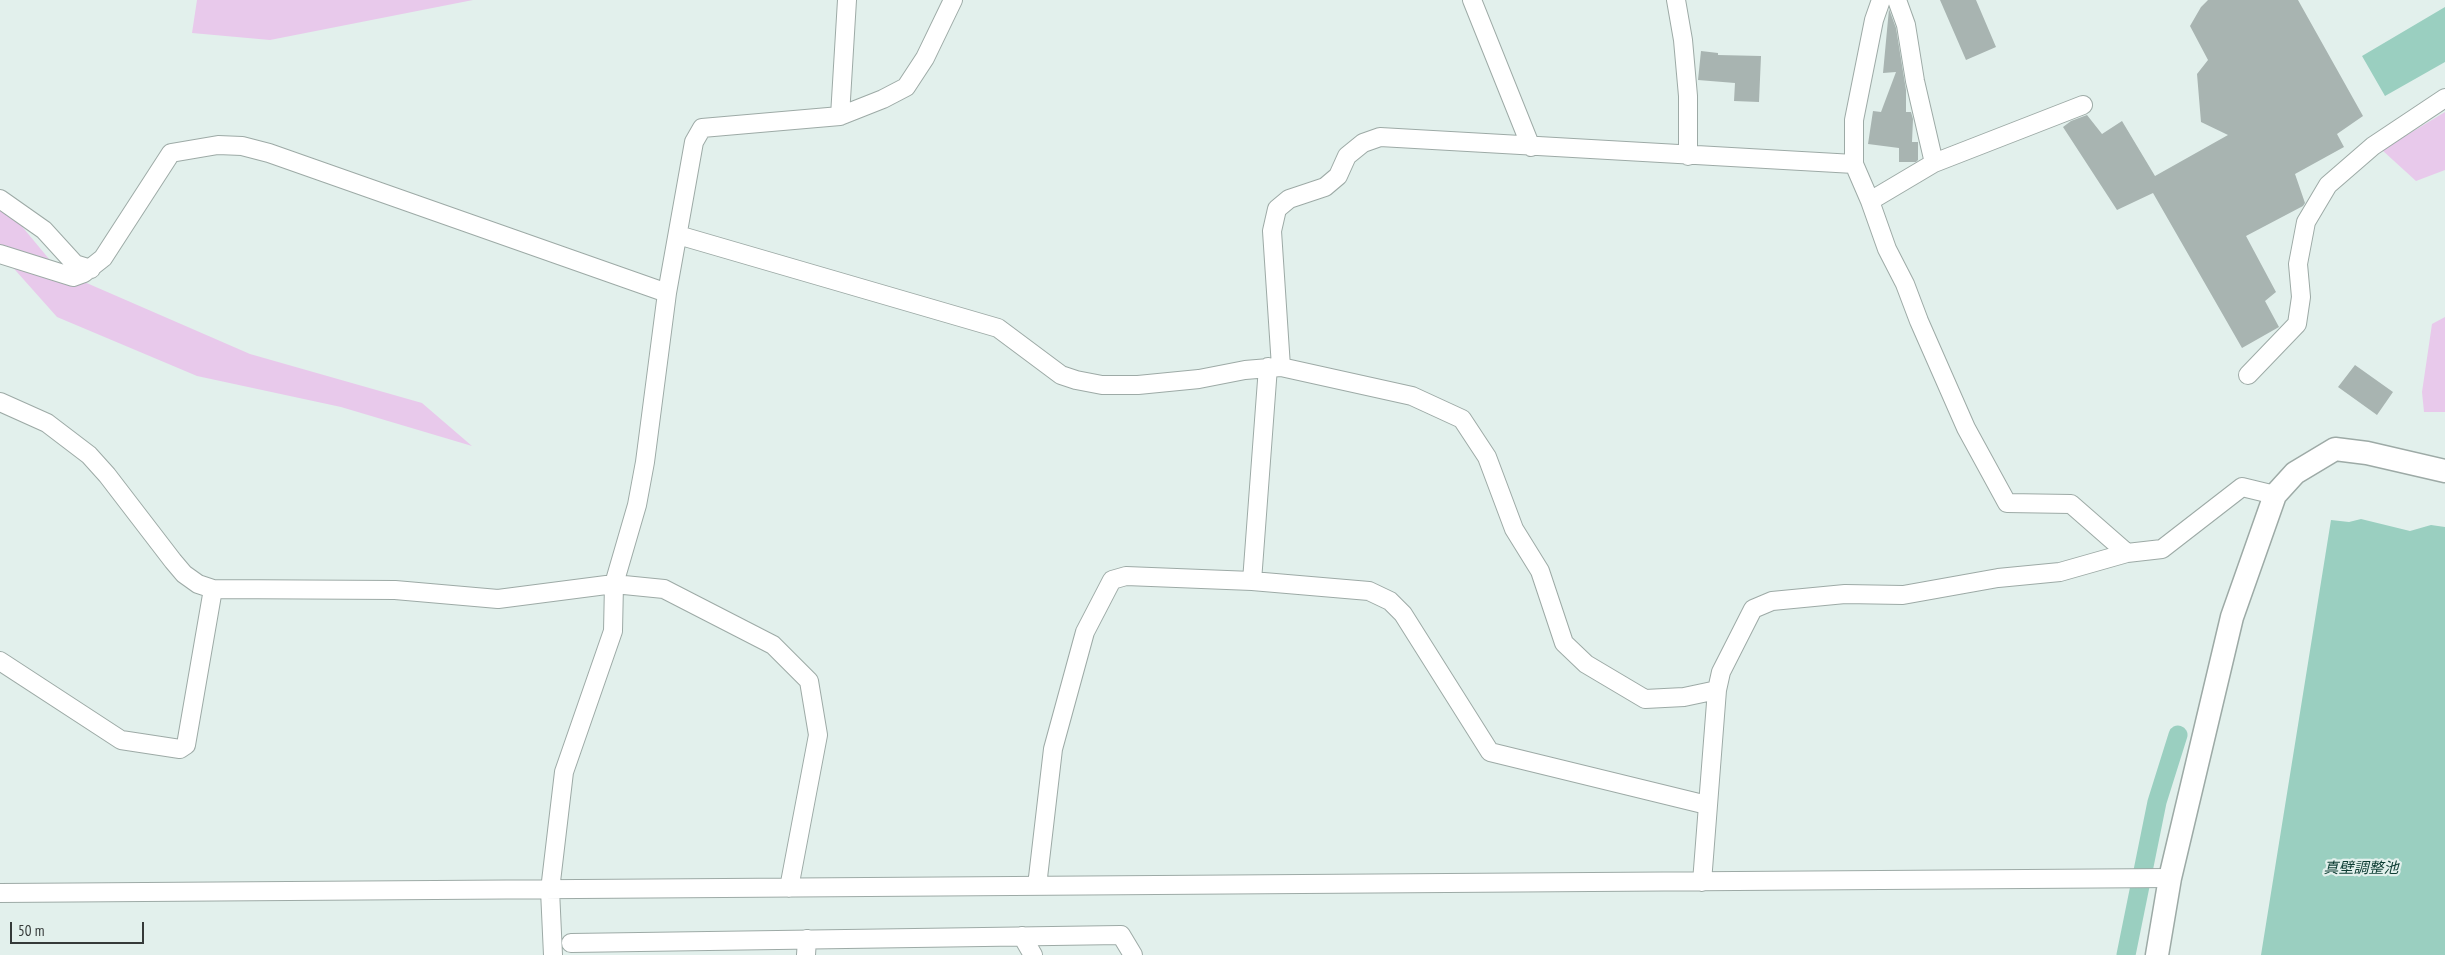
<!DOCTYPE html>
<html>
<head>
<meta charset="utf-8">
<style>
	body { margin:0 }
	#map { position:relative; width:2445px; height:955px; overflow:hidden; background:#e2f0ec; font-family:"PT Sans Narrow",sans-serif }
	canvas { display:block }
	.scale { position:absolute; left:10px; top:922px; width:134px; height:22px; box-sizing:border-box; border:2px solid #353a39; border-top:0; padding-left:6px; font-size:15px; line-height:18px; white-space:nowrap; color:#353a39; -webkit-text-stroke:4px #e2f0ec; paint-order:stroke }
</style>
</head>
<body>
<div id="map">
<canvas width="2445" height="955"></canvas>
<div class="scale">50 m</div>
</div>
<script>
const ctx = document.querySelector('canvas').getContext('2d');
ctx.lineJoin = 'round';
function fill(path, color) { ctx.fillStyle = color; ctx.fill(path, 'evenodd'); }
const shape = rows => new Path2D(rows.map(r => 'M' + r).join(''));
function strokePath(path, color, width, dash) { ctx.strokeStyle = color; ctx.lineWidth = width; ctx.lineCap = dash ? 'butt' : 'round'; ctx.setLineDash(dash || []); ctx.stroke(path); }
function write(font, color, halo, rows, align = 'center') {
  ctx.font = font + ' "PT Sans Narrow","Noto Sans JP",sans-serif'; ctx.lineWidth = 4.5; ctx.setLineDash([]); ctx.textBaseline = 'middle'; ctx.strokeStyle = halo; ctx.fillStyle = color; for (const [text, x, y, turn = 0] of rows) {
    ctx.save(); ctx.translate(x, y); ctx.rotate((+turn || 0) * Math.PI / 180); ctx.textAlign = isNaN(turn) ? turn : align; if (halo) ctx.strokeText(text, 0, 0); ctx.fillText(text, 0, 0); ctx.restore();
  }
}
const green = shape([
	[197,0,473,0,270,40,192,33],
	[2445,112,2445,170,2416,181,2382,150],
	[0,200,59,271,250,354,422,403,472,446,341,407,197,376,57,317,0,253],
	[2445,317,2445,412,2424,412,2422,392,2432,324]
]);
const water = shape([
	[2445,7,2445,62,2385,96,2362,56],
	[2361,519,2410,531,2431,525,2445,527,2445,955,2261,955,2331,520,2349,522]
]);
const canal = shape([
	[2126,955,2157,802,2178,735]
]);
const building = shape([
	[1940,0,1976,0,1996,47,1966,60],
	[2208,0,2298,0,2363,116,2337,134,2344,147,2295,174,2305,203,2303,206,2246,236,2276,292,2265,301,2279,327,2242,348,2153,193,2117,210,2063,127,2071,121,2087,115,2102,134,2122,121,2155,176,2228,135,2201,122,2197,74,2208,60,2190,26,2201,7],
	[1889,9,1896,28,1906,90,1906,112,1911,112,1913,119,1912,142,1918,142,1918,160,1916,162,1899,162,1899,148,1868,144,1873,111,1881,112,1896,72,1883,73],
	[1701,51,1718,53,1718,55,1761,56,1759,102,1734,101,1735,83,1698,80],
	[2355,365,2393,392,2377,415,2338,387]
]);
const minor = shape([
	[1472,0,1531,147],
	[1676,0,1683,40,1688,96,1688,156],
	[1881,0,1874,20,1854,120,1854,164,1870,201,1887,249,1905,284,1919,321,1966,428,2007,503,2071,504,2127,553,2162,549,2242,487,2275,495],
	[1897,0,1906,25,1915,81,1934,163],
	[840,116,847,0],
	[0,199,44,230,75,264,91,269],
	[1870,201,1934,163,2083,105],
	[678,235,998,328,1061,375,1076,380,1102,385,1138,385,1199,379,1245,370,1281,367,1412,396,1462,419,1487,457,1514,529,1540,571,1564,643,1586,664,1645,699,1684,697,1717,690,1721,672,1753,609,1772,601,1845,594,1903,595,1998,578,2060,572,2127,553],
	[0,254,73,277,84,273,103,258,171,153,218,145,242,146,269,153,667,293],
	[1281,367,1272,231,1277,209,1289,199,1325,187,1338,176,1347,156,1363,143,1380,137,1854,164],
	[2248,375,2297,324,2301,297,2298,264,2306,222,2328,185,2373,146,2445,98],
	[0,402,47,423,89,455,107,475,173,561,184,574,198,584,213,589,395,590,498,599,614,584,664,589,773,645,809,681,818,735,789,888],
	[1252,581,1268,367],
	[0,661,121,740,180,749,186,745,213,589],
	[1702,882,1717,690],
	[1037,886,1053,749,1085,632,1112,580,1126,576,1252,581,1369,591,1390,601,1403,614,1490,752,1707,805],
	[0,893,2170,878],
	[1022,936,1033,955],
	[571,943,1121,935,1133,955],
	[553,955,550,890,564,772,613,631,614,584,637,505,645,462,667,293,694,142,702,128,840,116,883,99,906,87,925,58,953,0],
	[806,955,807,939]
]);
const tertiary = shape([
	[2157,955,2170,878,2232,617,2275,495,2295,473,2335,449,2367,453,2445,471]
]);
const waterNames = [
	["真壁調整池",2361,869]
];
fill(green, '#e8c9eb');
fill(water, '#9acfc0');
strokePath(canal, '#9acfc0', 19);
fill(building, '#a8b4b1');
strokePath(minor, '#9daaa6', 20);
strokePath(tertiary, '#9daaa6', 25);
strokePath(minor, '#fff', 18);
strokePath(tertiary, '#fff', 22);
write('italic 15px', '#0d3d33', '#e2f0ec', waterNames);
</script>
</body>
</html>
